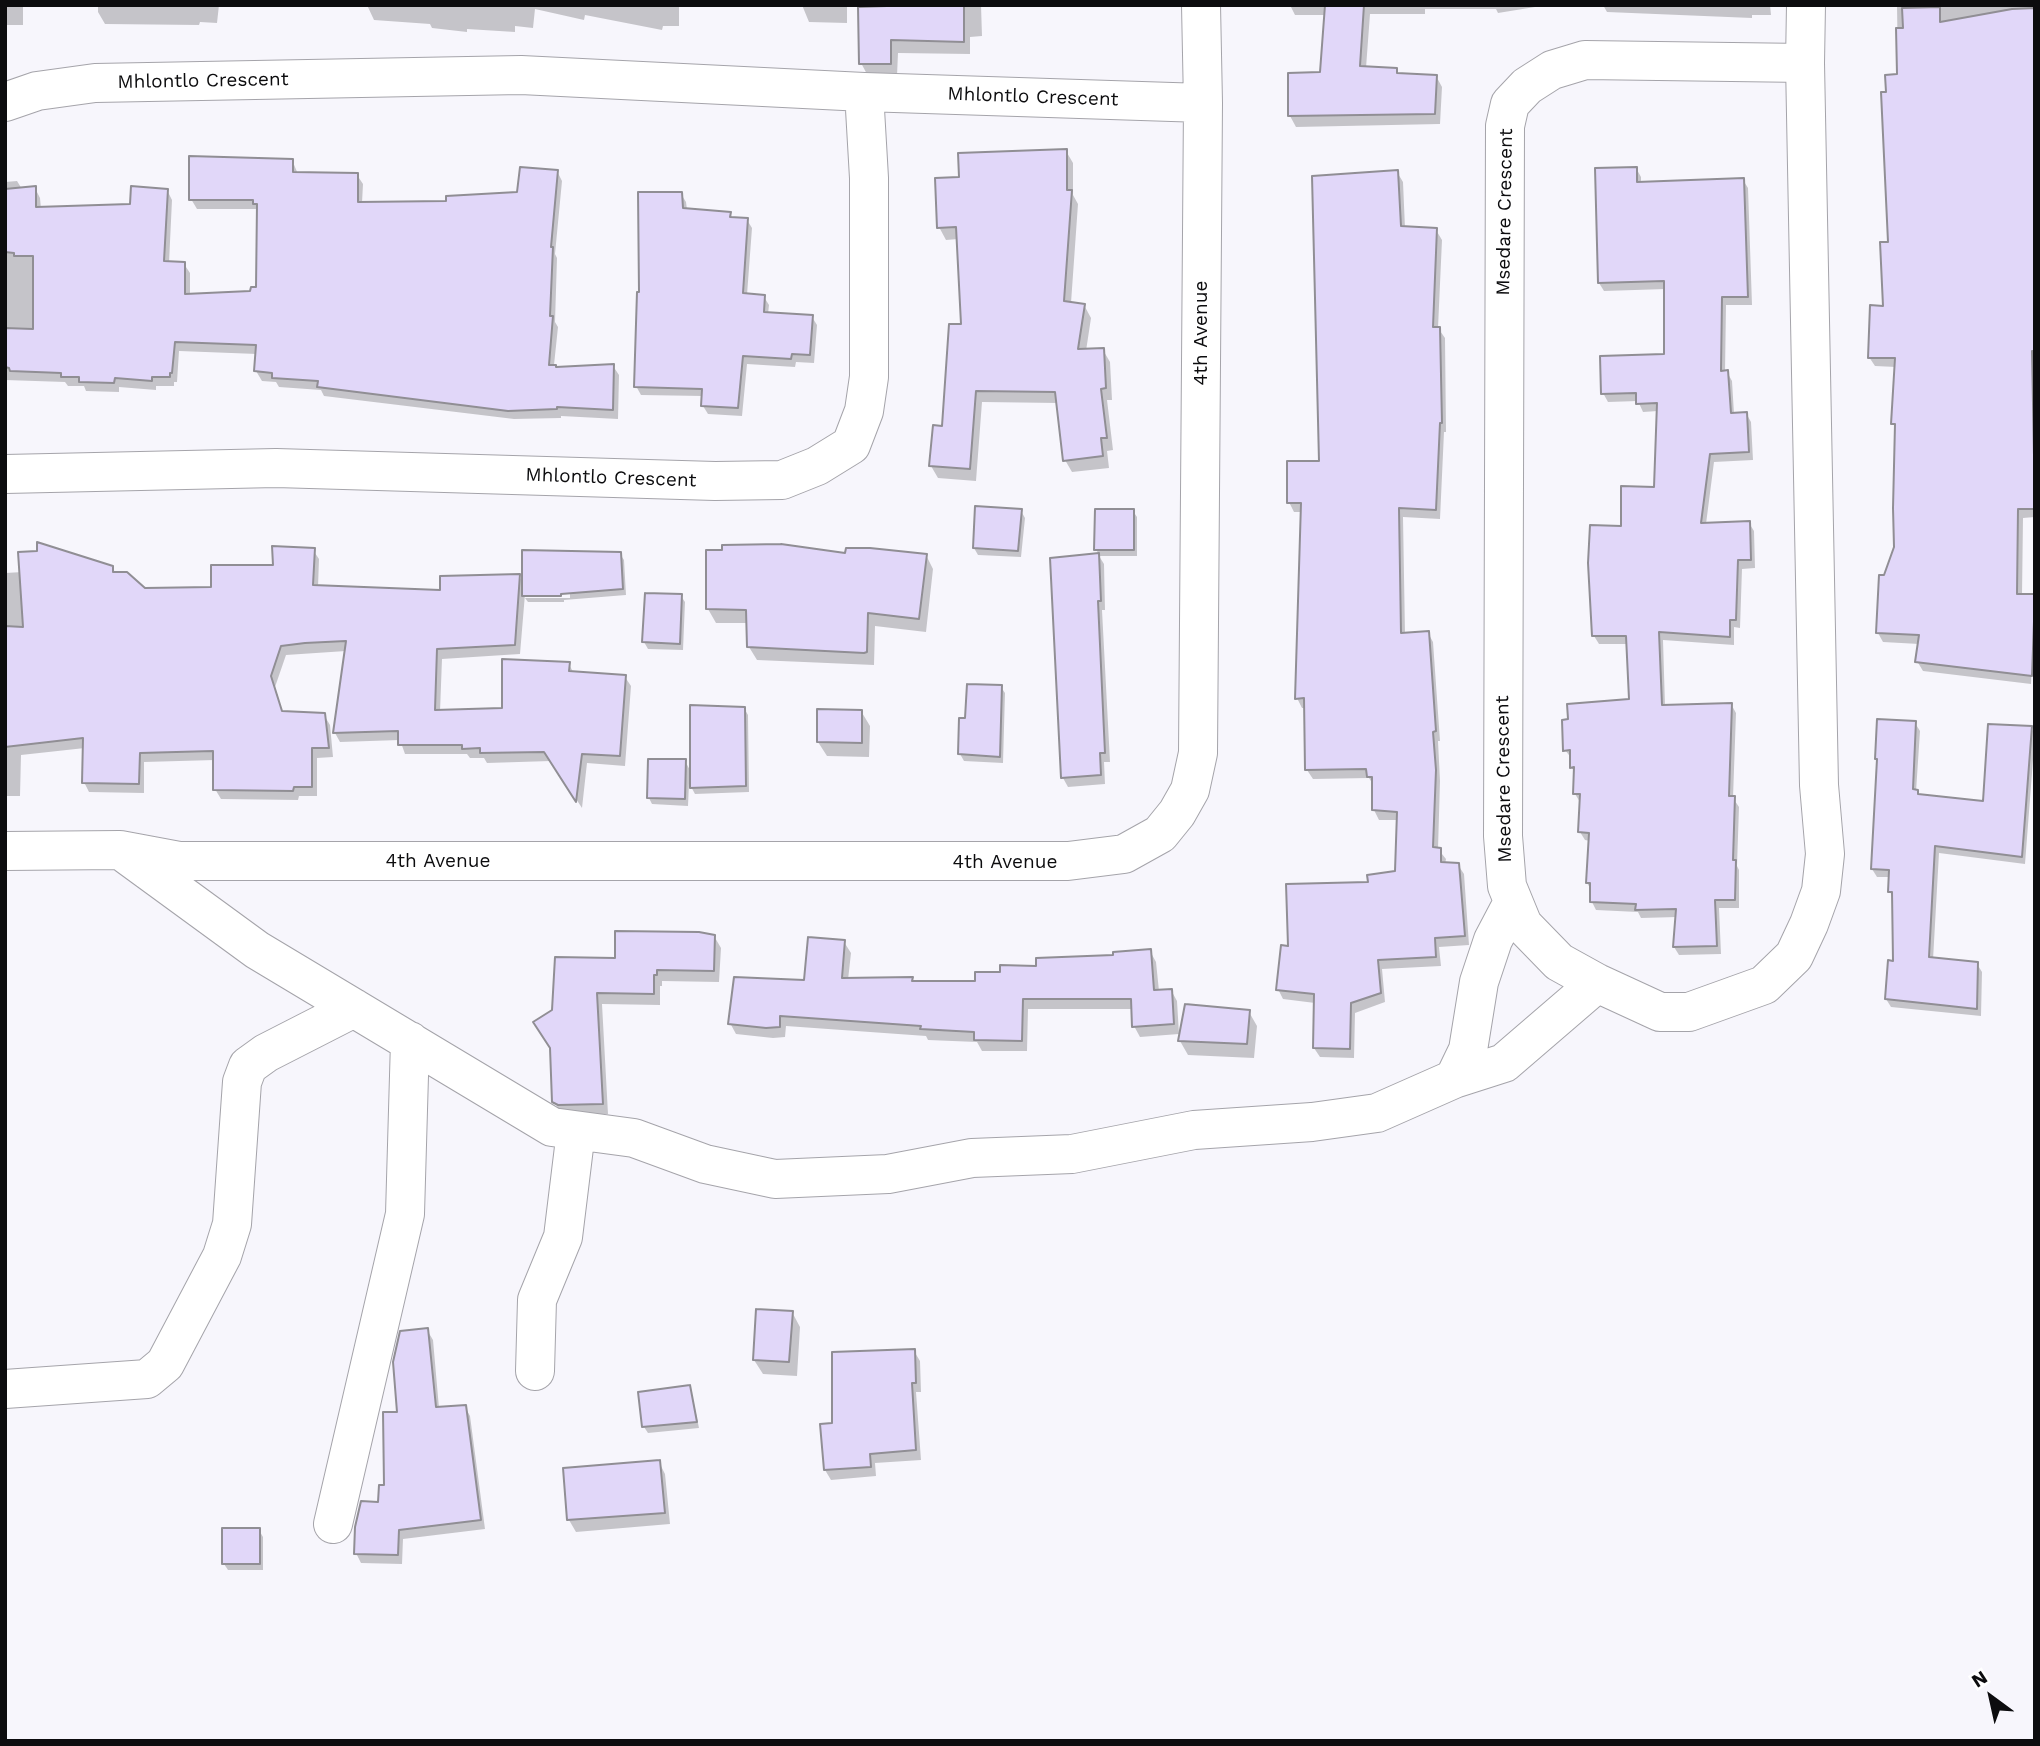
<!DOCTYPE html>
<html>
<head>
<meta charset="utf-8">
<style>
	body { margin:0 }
	#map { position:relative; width:2040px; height:1746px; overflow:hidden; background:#f7f6fc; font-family:"Work Sans",sans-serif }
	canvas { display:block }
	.frame { position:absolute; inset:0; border:7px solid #0c0c0e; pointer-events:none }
	.north { position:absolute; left:1956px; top:1662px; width:70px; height:70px; -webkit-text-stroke:5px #fff; paint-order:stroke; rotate:327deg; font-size:19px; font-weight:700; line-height:28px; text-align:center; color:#0c0c0e }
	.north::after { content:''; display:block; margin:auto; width:24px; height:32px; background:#0c0c0e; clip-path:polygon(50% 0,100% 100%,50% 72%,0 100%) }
</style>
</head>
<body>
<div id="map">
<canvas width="2040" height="1746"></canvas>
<div class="frame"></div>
<div class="north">N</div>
</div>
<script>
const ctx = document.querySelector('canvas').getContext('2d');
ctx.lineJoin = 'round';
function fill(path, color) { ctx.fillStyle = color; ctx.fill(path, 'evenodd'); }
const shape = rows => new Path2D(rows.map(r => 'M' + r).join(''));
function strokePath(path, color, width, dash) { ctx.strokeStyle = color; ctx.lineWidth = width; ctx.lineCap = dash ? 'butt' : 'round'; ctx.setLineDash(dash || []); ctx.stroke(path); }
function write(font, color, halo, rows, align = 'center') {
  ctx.font = font + ' "Work Sans",sans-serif'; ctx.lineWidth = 5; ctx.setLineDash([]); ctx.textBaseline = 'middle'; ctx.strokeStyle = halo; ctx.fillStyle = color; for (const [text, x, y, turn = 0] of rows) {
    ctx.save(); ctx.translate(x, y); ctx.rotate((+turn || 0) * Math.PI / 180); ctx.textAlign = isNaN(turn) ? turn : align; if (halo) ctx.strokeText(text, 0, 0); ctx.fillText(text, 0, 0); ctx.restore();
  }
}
const shadow = shape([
	[5,5,23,5,23,25,5,25],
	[98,5,219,5,217,23,200,22,199,25,105,24,98,12],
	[367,5,679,5,679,26,663,26,662,30,585,15,584,20,535,9,533,28,515,26,515,32,467,29,467,32,432,28,430,24,374,20],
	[802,5,847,5,847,23,809,22],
	[917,5,981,5,982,36,970,37,970,54,898,53,897,76,868,76,861,63],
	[1290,5,1535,5,1535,7,1498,13,1496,9,1425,9,1425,14,1370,14,1366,68,1396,70,1399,75,1436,76,1442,87,1440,124,1296,127,1290,116,1322,74,1326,15,1295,15],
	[1603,5,1770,5,1771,15,1752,15,1752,18,1607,12],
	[1897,5,2035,5,2035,517,2023,518,2022,596,2035,596,2031,684,1923,671,1917,661,1919,644,1883,642,1878,633,1885,576,1896,547,1896,430,1893,423,1896,367,1875,366,1869,357,1884,307,1890,243,1887,93,1898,76],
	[1066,151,1073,163,1073,195,1078,204,1071,303,1084,305,1091,318,1086,351,1103,350,1110,362,1112,400,1107,400,1113,450,1107,451,1109,468,1072,472,1065,460,1058,403,982,402,976,481,938,478,931,466,944,427,963,326,958,239,946,240,939,227,960,179],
	[292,160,298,174,357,175,363,184,362,203,448,202,519,194,557,171,562,181,555,254,557,258,555,322,558,327,554,365,556,368,613,366,619,375,618,419,561,416,561,418,514,419,324,396,321,390,279,387,276,382,262,381,256,371,257,354,179,351,177,382,174,382,174,386,156,386,156,390,119,387,119,392,86,391,84,386,68,386,65,382,5,380,5,182,17,181,22,189,35,188,40,198,41,209,132,206,167,190,172,200,169,263,184,264,190,273,190,295,252,293,257,289,258,209,197,209,191,199],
	[1636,168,1641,177,1641,183,1743,180,1748,188,1752,305,1726,305,1725,373,1727,372,1732,381,1734,414,1746,413,1751,422,1753,460,1714,462,1706,524,1749,523,1754,531,1755,568,1742,569,1740,628,1734,627,1734,645,1663,640,1665,706,1731,704,1736,713,1733,798,1739,807,1737,866,1739,870,1739,908,1719,908,1721,954,1679,955,1674,947,1677,917,1641,918,1638,912,1596,910,1592,902,1592,891,1587,883,1590,841,1585,840,1580,832,1580,802,1575,794,1576,774,1572,768,1572,759,1565,750,1631,700,1628,644,1599,644,1594,636,1623,527,1656,488,1658,411,1643,412,1638,401,1608,402,1603,393,1666,356,1666,289,1604,291,1599,283],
	[1397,172,1403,182,1405,228,1436,230,1442,240,1438,328,1445,338,1446,432,1444,432,1440,519,1403,517,1405,634,1428,633,1433,642,1440,741,1438,741,1440,781,1438,849,1446,859,1445,864,1458,865,1464,874,1469,945,1439,947,1441,966,1382,969,1385,1002,1355,1013,1354,1058,1320,1057,1314,1048,1315,1003,1283,999,1278,989,1290,948,1370,883,1397,873,1398,820,1379,820,1374,810,1374,786,1369,778,1313,779,1307,770,1306,708,1302,708,1297,698,1302,512,1294,512,1289,502,1321,463],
	[681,194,686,202,687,210,730,213,733,219,747,220,752,228,747,295,764,297,769,305,768,314,812,317,817,325,814,363,796,362,795,367,747,364,742,416,708,414,703,406,703,396,641,395,636,386],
	[1021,511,1025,518,1021,557,978,555,974,548],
	[1133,511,1137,517,1137,556,1099,556,1104,564,1105,610,1102,610,1110,762,1104,762,1105,784,1068,787,1063,778,1099,555,1096,549],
	[313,550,319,559,318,587,442,591,519,576,524,585,620,554,624,560,626,595,564,600,564,602,528,602,525,598,570,598,570,594,525,594,520,654,442,659,440,712,503,710,569,664,574,674,625,677,631,686,625,766,587,763,582,808,551,761,487,763,484,758,470,758,467,754,405,754,400,740,340,742,335,733,346,651,286,655,275,687,283,713,324,715,330,725,333,757,317,758,317,796,299,796,298,800,221,799,215,789,215,760,144,762,144,793,89,792,84,782,85,748,21,755,20,796,5,796,5,573,112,567,116,574,144,590,213,589,275,567],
	[847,555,926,555,933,569,926,632,875,626,874,665,757,660,749,647,748,623,716,623,708,609],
	[681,596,685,602,683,650,648,649,644,642],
	[1001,687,1005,693,1003,763,964,761,960,754,967,720],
	[744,708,748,715,749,792,695,794,689,783,688,806,652,804,649,798,685,761,691,772],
	[861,711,870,726,869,757,827,756,818,742],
	[1915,723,1920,731,1916,792,1920,796,1985,803,2031,728,2035,734,2025,864,1939,853,1933,960,1977,964,1982,972,1981,1016,1891,1007,1886,999,1895,962,1894,899,1890,892,1890,877,1877,877,1872,869,1878,762,1877,759],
	[714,936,721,948,719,982,662,981,662,986,660,986,660,1005,602,1004,608,1114,565,1116,561,1113,554,1101,552,1049,617,960],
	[844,942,851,953,848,980,912,979,914,982,977,982,1002,974,1038,967,1150,951,1156,962,1159,991,1171,990,1177,1001,1179,1034,1140,1037,1134,1026,1133,1009,1028,1009,1027,1051,982,1051,977,1042,928,1040,926,1036,786,1026,785,1037,773,1038,736,1034,730,1023,805,982],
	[1249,1012,1257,1026,1254,1058,1188,1055,1180,1041],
	[792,1312,800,1327,797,1376,763,1374,754,1360],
	[427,1330,433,1340,439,1408,465,1407,470,1416,485,1529,403,1539,402,1564,361,1563,356,1553,386,1487,399,1413],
	[914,1351,920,1361,921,1392,916,1392,921,1460,875,1463,876,1476,831,1480,825,1470,834,1424],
	[689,1387,692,1394,699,1428,648,1433,644,1427],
	[659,1462,665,1474,670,1524,576,1532,569,1520],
	[259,1530,263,1537,263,1570,228,1570,224,1564]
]);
const building = shape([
	[916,5,964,5,964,42,891,40,891,64,859,64,858,7,916,5],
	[1325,5,1364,5,1360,66,1397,68,1397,73,1437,75,1435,114,1288,116,1288,73,1320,72,1325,5],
	[1940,7,1940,22,2012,9,2035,8,2035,351,2032,351,2035,509,2018,509,2017,594,2035,594,2032,676,1915,662,1919,635,1876,633,1879,575,1884,575,1894,547,1893,508,1895,424,1891,424,1895,358,1868,358,1870,305,1883,306,1880,242,1888,242,1881,92,1886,92,1885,75,1897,74,1896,28,1903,28,1902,8,1940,7],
	[1067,149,1067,190,1072,190,1064,301,1085,304,1078,349,1104,348,1106,388,1101,389,1107,438,1101,438,1103,456,1063,461,1055,392,976,391,970,469,929,466,933,425,942,426,949,324,961,324,956,227,937,228,935,178,959,177,958,153,1067,149],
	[189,156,293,159,293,172,358,173,358,202,446,201,446,196,517,192,520,167,558,170,551,247,553,247,550,316,553,316,549,365,556,365,556,367,614,364,613,410,557,407,557,409,508,411,317,387,318,381,272,378,272,373,254,371,256,345,175,342,172,373,170,373,170,377,152,377,152,381,115,378,114,383,79,382,79,377,61,377,61,373,10,371,9,368,5,367,5,328,33,329,33,256,14,256,14,253,5,252,5,189,36,186,36,207,130,204,131,186,168,189,164,261,185,262,185,294,250,291,251,287,256,287,257,204,253,204,253,200,189,200,189,156],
	[1637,167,1637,182,1744,178,1748,297,1722,297,1721,371,1728,370,1731,413,1747,412,1749,452,1710,454,1701,523,1750,521,1751,560,1738,560,1736,620,1730,620,1730,637,1659,632,1662,705,1732,703,1729,796,1735,796,1733,860,1736,860,1735,900,1715,900,1717,946,1673,947,1676,909,1635,910,1636,904,1590,902,1590,883,1586,883,1589,833,1578,832,1580,794,1573,794,1574,767,1570,768,1570,750,1563,751,1562,720,1568,719,1567,704,1629,699,1626,636,1592,636,1588,563,1590,525,1621,526,1621,486,1654,487,1657,403,1636,404,1636,393,1601,394,1600,356,1664,354,1664,281,1598,283,1595,168,1637,167],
	[1398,170,1401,226,1437,228,1433,327,1440,327,1442,423,1440,423,1436,510,1399,508,1401,633,1429,631,1436,731,1433,732,1436,770,1433,847,1441,848,1441,862,1459,863,1465,936,1435,938,1436,957,1378,960,1381,993,1351,1003,1350,1049,1313,1048,1314,994,1276,990,1281,945,1288,946,1286,884,1368,882,1367,875,1395,871,1397,812,1372,810,1372,777,1367,777,1366,769,1305,770,1304,698,1295,699,1301,503,1287,503,1287,461,1319,461,1312,176,1398,170],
	[638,192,682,192,683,208,731,212,730,217,748,218,743,293,765,295,764,312,813,315,810,355,792,354,791,359,743,356,738,408,701,406,702,389,634,387,637,292,639,292,638,192],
	[975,506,1022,509,1018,551,973,548,975,506],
	[1095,509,1134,509,1134,550,1094,550,1095,509],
	[37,542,113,566,113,572,127,572,145,588,211,587,211,565,273,565,272,546,315,548,313,585,440,590,440,576,520,574,515,645,437,649,435,710,502,708,502,659,570,662,569,671,626,675,620,756,582,754,576,802,544,752,480,753,480,748,462,749,462,745,398,745,398,731,333,733,346,641,305,643,281,646,271,676,282,711,325,713,329,748,312,748,312,787,294,787,293,791,213,790,213,751,140,753,139,784,82,783,83,738,5,747,5,626,23,627,18,552,37,551,37,542],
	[781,544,845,553,846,548,870,548,927,554,919,619,868,613,867,652,864,653,747,647,746,610,706,609,706,550,722,550,722,545,781,544],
	[522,550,621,552,623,589,561,594,561,596,522,596,522,550],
	[1099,553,1101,601,1098,601,1105,753,1100,753,1101,775,1061,778,1050,558,1099,553],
	[645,593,682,594,680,644,642,642,645,593],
	[967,684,1002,685,1000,757,958,754,959,718,965,718,967,684],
	[690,705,745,707,746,786,690,788,690,705],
	[817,709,862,710,862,743,817,742,817,709],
	[1877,719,1916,721,1913,789,1918,790,1918,794,1983,801,1988,724,2032,726,2022,857,1935,846,1929,957,1978,962,1977,1009,1885,999,1888,960,1893,961,1892,892,1888,892,1889,870,1871,869,1877,759,1875,759,1877,719],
	[648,759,686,759,685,799,647,798,648,759],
	[615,931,699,932,715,935,714,971,657,970,657,975,654,975,654,994,597,993,603,1104,558,1105,552,1102,550,1048,533,1022,552,1010,555,957,615,958,615,931],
	[808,937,845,940,842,978,913,977,912,981,975,981,975,972,1000,972,1000,965,1036,966,1036,958,1113,955,1113,952,1151,949,1154,990,1172,989,1174,1024,1132,1027,1131,999,1023,999,1022,1041,974,1040,974,1032,920,1029,921,1026,780,1016,780,1027,766,1028,728,1024,734,977,804,980,808,937],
	[1185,1004,1250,1010,1247,1044,1178,1041,1185,1004],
	[756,1309,793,1311,789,1362,753,1360,756,1309],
	[428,1328,436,1407,466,1405,481,1520,399,1530,398,1555,354,1554,355,1527,361,1501,378,1502,379,1485,384,1485,383,1412,397,1412,393,1362,400,1331,428,1328],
	[915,1349,916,1383,912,1383,916,1450,870,1454,871,1467,824,1470,820,1424,832,1423,832,1352,915,1349],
	[690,1385,697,1422,642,1427,638,1392,690,1385],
	[660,1460,665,1513,567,1520,563,1468,660,1460],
	[222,1528,260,1528,260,1564,222,1564,222,1528]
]);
const minor = shape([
	[1805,63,1585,60,1552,70,1527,86,1510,104,1505,126,1503,836,1507,886,1523,925,1559,962,1597,983,1660,1012,1689,1012,1764,985,1794,956,1809,924,1821,891,1825,854,1819,785,1805,63,1806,5],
	[5,102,37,91,95,83,521,75,864,92,1203,103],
	[5,474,276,468,715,481,782,480,817,466,851,445,864,411,869,377,869,178,864,92],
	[5,851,120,850,179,861,1068,861,1124,854,1160,834,1177,813,1190,790,1198,753,1203,103,1201,5],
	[127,855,257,950,552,1127,634,1138,705,1164,775,1179,888,1174,972,1158,1072,1154,1194,1130,1312,1122,1377,1113,1454,1079,1504,1063,1597,983],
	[1454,1079,1468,1050,1479,982,1493,940,1513,902],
	[535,1371,537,1300,563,1237,576,1131],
	[5,1389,147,1379,165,1364,222,1256,232,1224,242,1082,248,1066,266,1053,354,1008],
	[333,1524,405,1214,410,1041]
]);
const streetNames = [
	["Mhlontlo Crescent",203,81,-1],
	["Mhlontlo Crescent",1033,97,2],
	["Msedare Crescent",1505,212,-89],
	["4th Avenue",1201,333,-90],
	["Mhlontlo Crescent",611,478,2],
	["Msedare Crescent",1504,779,-91],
	["4th Avenue",438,861],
	["4th Avenue",1005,862]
];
fill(shadow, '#0003');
fill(building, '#e1d7f9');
strokePath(building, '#908e94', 2);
strokePath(minor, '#a5a4aa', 40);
strokePath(minor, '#fff', 38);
write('19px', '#0c0c0e', '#fff', streetNames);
</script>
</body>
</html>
